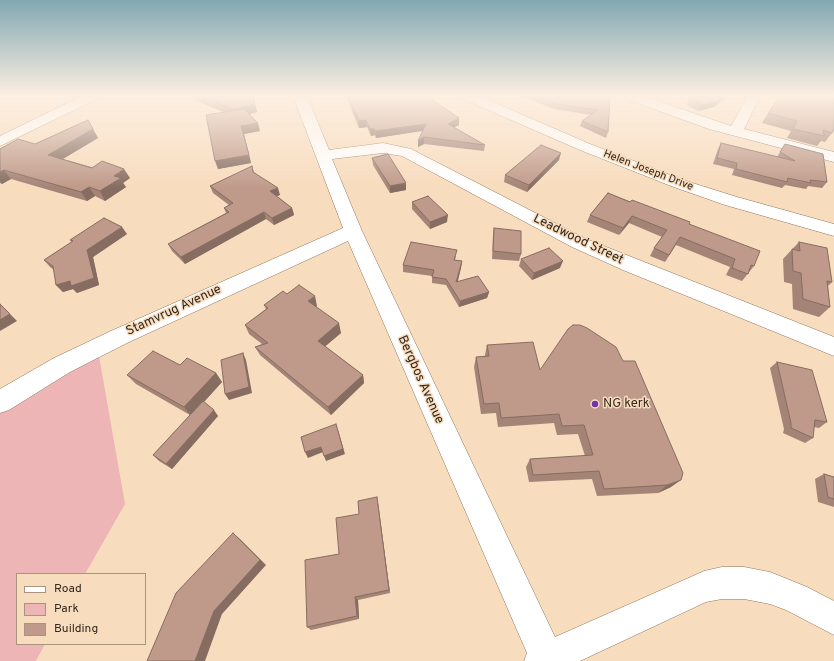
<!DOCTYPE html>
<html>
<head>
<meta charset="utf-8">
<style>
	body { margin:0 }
	#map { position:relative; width:834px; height:661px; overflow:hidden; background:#f8dcbe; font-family:Overpass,sans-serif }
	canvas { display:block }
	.legend { position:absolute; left:16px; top:573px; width:130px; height:72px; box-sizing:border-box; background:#f8dcbe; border:1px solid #a9947e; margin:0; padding:5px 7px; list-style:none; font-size:12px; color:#32281d }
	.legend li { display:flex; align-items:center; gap:8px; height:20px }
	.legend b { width:20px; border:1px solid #a9947e }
</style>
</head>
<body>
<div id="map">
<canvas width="834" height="661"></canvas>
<ul class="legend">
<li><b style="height:5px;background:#fff"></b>Road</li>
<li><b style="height:11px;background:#edb5b5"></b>Park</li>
<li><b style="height:11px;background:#bf9a8a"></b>Building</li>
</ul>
</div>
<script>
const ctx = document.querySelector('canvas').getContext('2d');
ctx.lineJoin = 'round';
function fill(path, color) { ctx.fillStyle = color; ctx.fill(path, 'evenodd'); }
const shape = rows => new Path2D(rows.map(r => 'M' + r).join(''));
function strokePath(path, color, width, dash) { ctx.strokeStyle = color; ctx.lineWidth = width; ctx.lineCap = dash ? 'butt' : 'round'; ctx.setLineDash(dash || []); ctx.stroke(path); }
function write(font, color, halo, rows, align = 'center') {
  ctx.font = font + ' Overpass,sans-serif'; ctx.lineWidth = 3; ctx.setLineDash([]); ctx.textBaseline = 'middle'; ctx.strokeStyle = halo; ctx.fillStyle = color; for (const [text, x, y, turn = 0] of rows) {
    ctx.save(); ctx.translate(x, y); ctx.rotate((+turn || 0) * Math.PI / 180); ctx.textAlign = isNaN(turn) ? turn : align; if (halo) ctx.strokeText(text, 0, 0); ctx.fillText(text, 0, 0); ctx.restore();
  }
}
const green = shape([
	[99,356,125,504,85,574,17,574,17,644,45,644,36,661,0,661,0,412]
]);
const minor = shape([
	[82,96,99,96,97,99,0,146,0,136,82,96],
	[293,96,307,96,329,150,383,143,411,149,586,239,834,337,834,356,623,270,572,247,402,156,383,153,332,159,362,231,555,637,693,576,704,571,722,567,744,567,770,572,807,587,834,601,834,635,786,610,770,604,744,599,722,599,706,602,580,661,524,661,527,653,348,241,127,343,70,372,9,410,0,413,0,389,54,358,111,331,343,228,293,96],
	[461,96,479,96,590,144,683,180,737,197,834,224,834,236,725,205,671,186,580,150,463,99,461,96],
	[624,96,643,96,731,126,748,96,760,96,744,129,834,152,834,162,709,129,626,99,624,96]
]);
const wall = shape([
	[192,96,253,96,257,112,249,114,260,131,244,134,251,163,218,169,223,112,194,100],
	[346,96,427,96,459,118,459,125,454,127,485,145,484,151,424,144,418,147,418,141,423,131,376,138,375,135,371,136,367,127,359,128],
	[521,96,610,96,608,132,606,138,580,126,582,121,591,115,554,109],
	[689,96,728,96,714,107,698,111,687,105],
	[781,96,832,133,825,142,821,141,817,146,787,138,791,131,762,123,768,113],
	[88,120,98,138,63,159,130,178,123,183,126,187,105,201,95,196,87,201,11,179,2,184,0,183,0,149,35,144],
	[721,143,777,157,785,144,827,182,822,188,808,186,806,189,785,185,782,188,732,175,734,169,713,164,718,149],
	[372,158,406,190,390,193,373,165],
	[559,160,527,192,504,182,505,175],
	[252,166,254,172,280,195,276,196,292,208,294,215,274,225,266,219,185,264,172,251,168,244,226,213,224,208,229,205,213,193,210,186],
	[608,193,689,224,754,266,742,281,726,275,730,267,676,245,665,262,650,256,654,248,662,237,629,223,619,235,587,222,590,215],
	[412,202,447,222,430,229,412,209],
	[494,228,521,254,519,261,492,259,493,235],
	[127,234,93,257,99,285,77,293,73,289,63,292,56,285,54,270,50,267,44,260,72,242,70,240],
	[799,242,832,282,828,286,830,307,819,317,793,309,792,284,784,282,783,259],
	[456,256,455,260,462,261,461,268,457,282,489,292,487,298,459,307,446,285,432,283,432,276,403,272,403,265],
	[521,259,560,268,532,280,519,266],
	[287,294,317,306,316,307,341,333,325,346,363,375,364,383,331,415,260,355,255,347,262,344,249,334,245,325,266,309,264,305],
	[487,345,540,370,671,487,658,493,597,496,592,479,529,482,526,467,530,459,585,456,578,434,557,435,554,423,498,427,496,413,481,414,474,367,476,357,485,356,485,355],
	[777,362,827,422,819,428,814,427,813,438,805,443,783,433,784,429,770,368],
	[180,365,216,373,222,382,204,402,218,416,172,469,159,461,153,455,190,415,136,384,127,375],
	[824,474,834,477,834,507,818,502,815,479],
	[378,503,390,593,358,600,359,619,311,630,307,627,339,554,359,514]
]);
const shadedWall = shape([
	[253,96,257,112,236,118,234,110],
	[723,96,728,96,714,107,698,111,701,105],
	[459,118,459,125,448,131,448,124],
	[88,120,98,138,54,164,48,155],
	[366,120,367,127,359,128,359,121],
	[258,123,260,131,244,134,251,163,218,169,215,161,241,126],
	[426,124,426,130,376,138,375,131],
	[370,129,374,129,375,135,371,136],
	[424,137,424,144,418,147,418,141],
	[561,153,559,160,527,192,529,185],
	[124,169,130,178,123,183,126,187,105,201,100,191,114,176],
	[4,170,11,179,2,184,0,181,0,172],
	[406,183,406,190,390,193,390,186],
	[89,187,95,196,87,201,81,192],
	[278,188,280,195,272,198,270,191],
	[292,208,294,215,274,225,272,218],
	[264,212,266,219,185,264,181,257],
	[448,215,447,222,430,229,430,222],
	[632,216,629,223,619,235,623,228],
	[122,227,127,234,93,257,99,285,77,293,73,289,63,292,56,285,70,281,87,250],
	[462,261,461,268,456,289,456,282],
	[563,261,560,268,532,280,534,273],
	[489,292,487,298,459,307,460,301],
	[315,296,317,306,311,311,308,301],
	[0,304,17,321,0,331],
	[339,323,341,333,321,350,318,341],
	[243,353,246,360,252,393,229,400,225,394],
	[216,373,222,382,191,416,184,407],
	[363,375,364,383,331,415,328,407],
	[214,410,218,416,172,469,166,464],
	[338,430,345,454,326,461,324,456],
	[321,447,323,452,308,458,305,452],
	[681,480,671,487,658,493,667,485],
	[377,497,378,503,390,593,389,590],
	[233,533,240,539,266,565,222,614,205,661,195,661],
	[355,597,358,600,359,619,357,616]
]);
const building = shape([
	[200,96,253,96,254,104,234,110,200,96],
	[348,96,427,96,459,118,448,124,485,145,424,137,418,141,426,124,375,131,374,129,370,129,366,120,359,121,348,96],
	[536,96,610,96,608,132,582,121,598,110,556,104,536,96],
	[691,96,723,96,717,101,701,105,690,99,691,96],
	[781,96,834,96,834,129,832,133,823,130,824,136,793,129,797,121,768,113,781,96],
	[244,109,258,123,241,126,249,155,215,161,206,115,244,109],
	[88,120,93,129,48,155,92,168,102,161,124,169,114,176,121,178,100,191,89,187,81,192,4,170,0,172,0,149,18,139,35,144,88,120],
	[721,143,795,161,780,152,785,144,823,154,827,182,810,180,811,183,788,178,787,182,736,169,737,163,717,158,721,143],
	[541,145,561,153,529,185,505,175,541,145],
	[388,154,406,183,390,186,372,158,388,154],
	[252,166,253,172,278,188,270,191,292,208,272,218,264,212,181,257,168,244,229,212,224,208,233,203,210,186,252,166],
	[608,193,630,202,632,200,690,222,689,224,760,251,754,266,751,265,748,274,732,268,735,259,680,237,669,255,654,248,667,230,632,216,623,228,590,215,608,193],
	[428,196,448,215,430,222,412,202,428,196],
	[104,218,122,227,87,250,94,278,71,286,70,281,56,285,53,266,44,260,73,241,70,240,104,218],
	[494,228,521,231,521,254,493,251,494,228],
	[411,242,457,250,454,260,462,261,456,282,478,276,489,292,460,301,446,279,432,277,434,270,403,265,411,242],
	[799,242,827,248,832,282,827,281,830,307,803,299,801,273,793,271,792,249,800,251,799,242],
	[549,248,563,261,534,273,521,259,549,248],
	[299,285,315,296,308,301,339,323,318,341,363,375,328,407,255,347,268,343,245,325,268,308,264,305,283,291,287,294,299,285],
	[0,304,10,314,0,320,0,304],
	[573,325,580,325,587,328,616,347,623,361,635,361,683,473,681,480,667,485,604,489,599,471,533,475,530,459,593,455,584,425,562,426,559,414,501,418,499,403,484,404,476,357,489,356,487,345,533,342,540,370,568,329,573,325],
	[153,351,180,365,187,358,216,373,184,407,127,375,153,351],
	[243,353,249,387,225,394,221,360,243,353],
	[777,362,812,370,827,422,815,420,813,438,791,428,791,423,777,362],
	[203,401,214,410,166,464,153,455,203,401],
	[336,424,343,449,324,456,321,447,305,452,301,437,336,424],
	[824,474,834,477,834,499,828,497,824,474],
	[377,497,389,590,355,597,357,616,307,627,305,560,339,554,336,518,359,514,358,501,377,497],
	[233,533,260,560,214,611,195,661,147,661,176,593,233,533]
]);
const markers = [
	[595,404,4,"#7235aa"]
];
const farStreetnames = [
	["Helen Joseph Drive",648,171,21]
];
const streetNames = [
	["Leadwood Street",578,240,26],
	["Stamvrug Avenue",174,311,-25],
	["Bergbos Avenue",420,380,66]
];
const poiNames = [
	["NG kerk",603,404]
];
fill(green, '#edb5b5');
strokePath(minor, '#8e755a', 1);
fill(minor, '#fff');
fill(wall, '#a48477');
fill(shadedWall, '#866c61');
fill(building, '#bf9a8a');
strokePath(building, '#866c61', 1);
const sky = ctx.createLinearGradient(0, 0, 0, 188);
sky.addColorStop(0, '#83a8b2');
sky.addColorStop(0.51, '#fcefe2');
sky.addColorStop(1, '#fcefe200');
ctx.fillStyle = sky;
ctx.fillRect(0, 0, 834, 188);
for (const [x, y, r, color] of markers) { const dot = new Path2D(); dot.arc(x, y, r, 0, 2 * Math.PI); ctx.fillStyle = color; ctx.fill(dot); strokePath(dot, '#f8dcbe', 1.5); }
write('11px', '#32281d', '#f8dcbe', farStreetnames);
write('13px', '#32281d', '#f8dcbe', streetNames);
write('13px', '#32281d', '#f8dcbe', poiNames, 'left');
</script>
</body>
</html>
